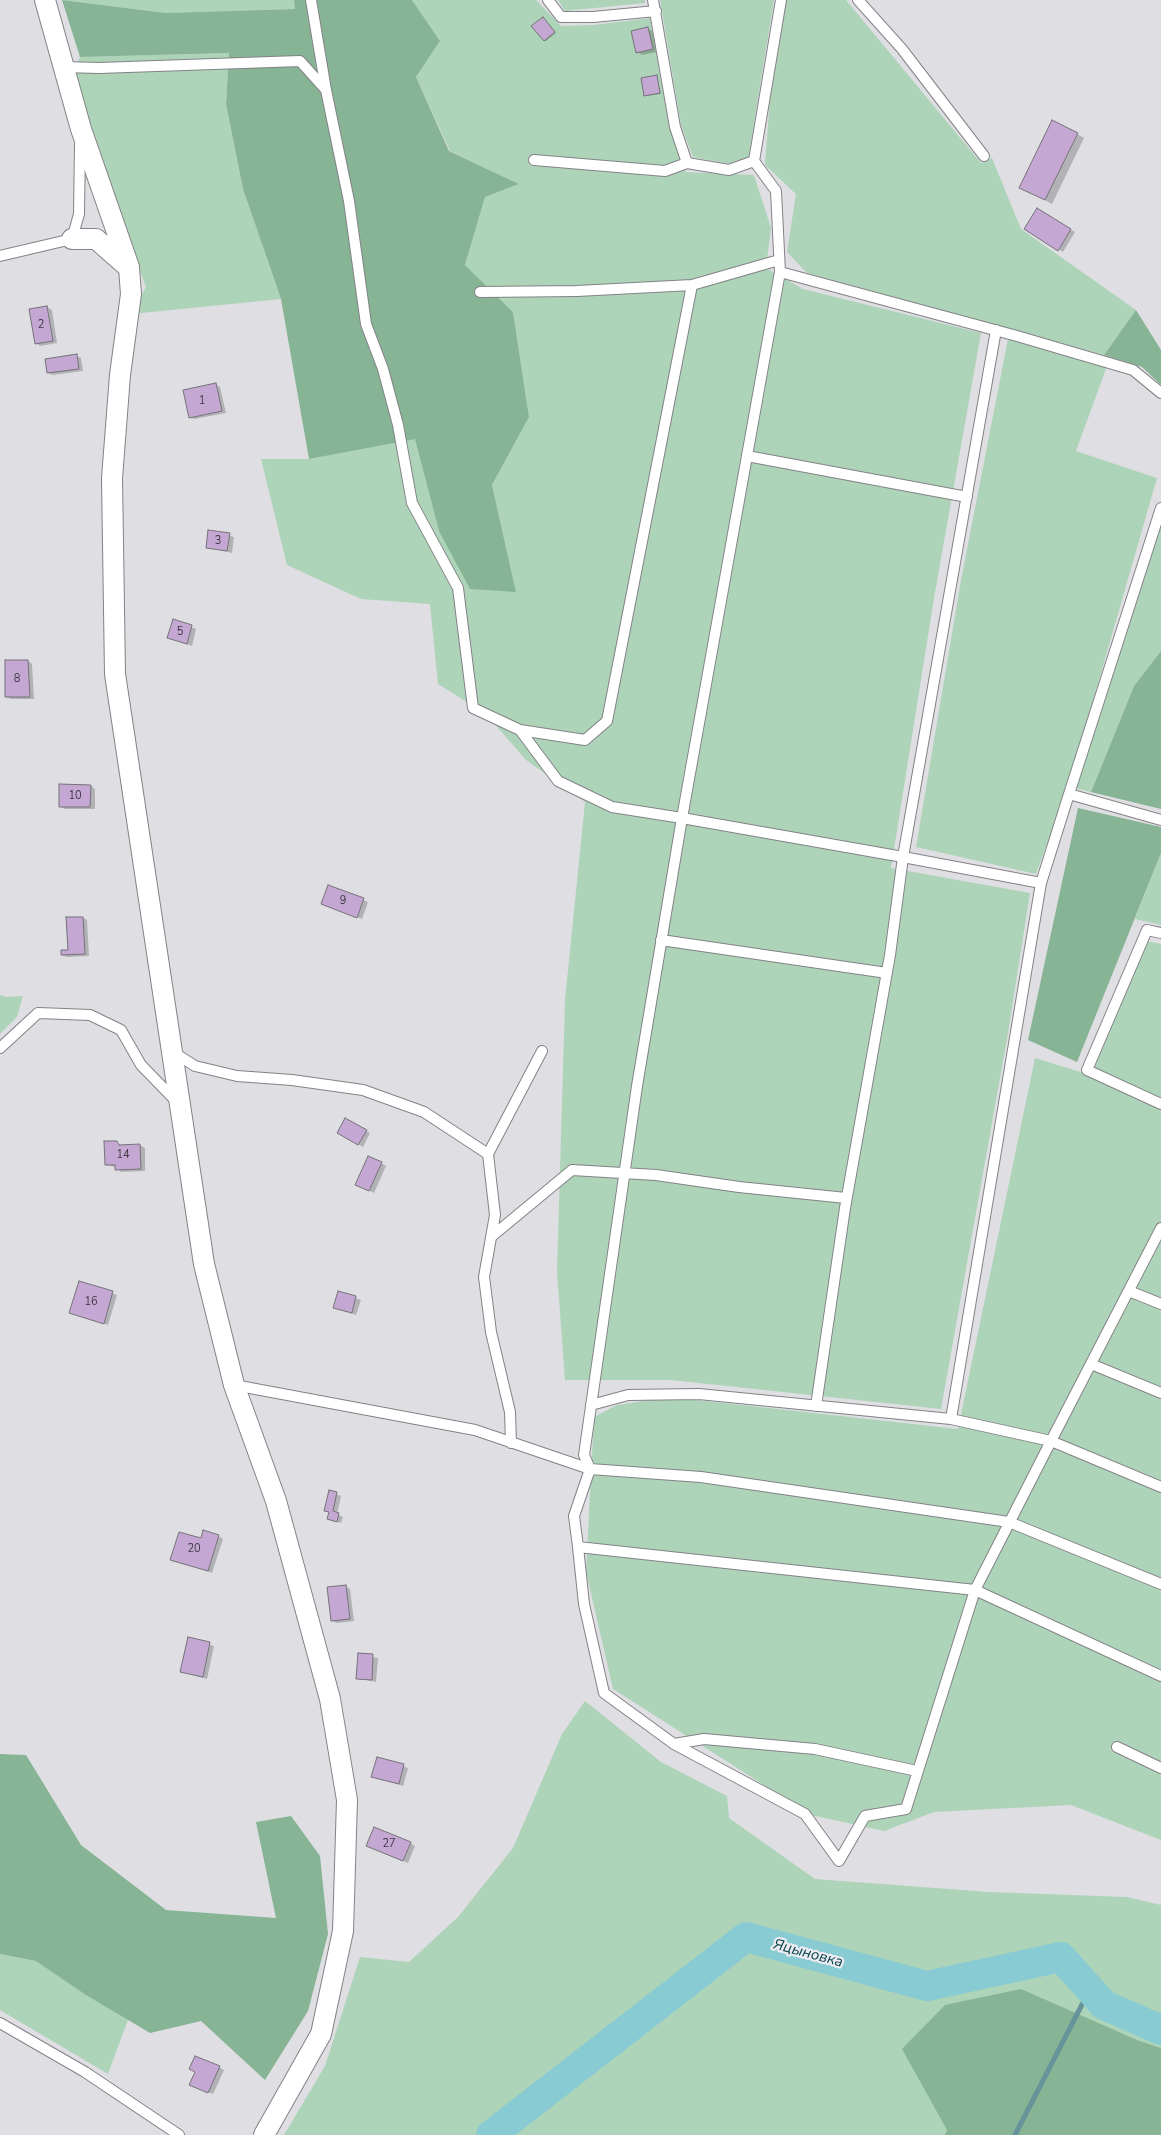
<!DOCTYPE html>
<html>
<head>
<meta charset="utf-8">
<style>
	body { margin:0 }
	canvas { display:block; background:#dedee3 }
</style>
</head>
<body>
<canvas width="1161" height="2135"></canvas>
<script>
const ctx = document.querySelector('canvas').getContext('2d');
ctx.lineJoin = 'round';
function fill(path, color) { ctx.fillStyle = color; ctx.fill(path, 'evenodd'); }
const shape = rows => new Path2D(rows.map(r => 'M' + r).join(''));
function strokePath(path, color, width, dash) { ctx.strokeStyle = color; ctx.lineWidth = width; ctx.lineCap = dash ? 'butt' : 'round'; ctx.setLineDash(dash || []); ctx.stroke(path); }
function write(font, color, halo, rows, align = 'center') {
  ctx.font = font + ' "Nunito Sans",sans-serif'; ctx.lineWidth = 4.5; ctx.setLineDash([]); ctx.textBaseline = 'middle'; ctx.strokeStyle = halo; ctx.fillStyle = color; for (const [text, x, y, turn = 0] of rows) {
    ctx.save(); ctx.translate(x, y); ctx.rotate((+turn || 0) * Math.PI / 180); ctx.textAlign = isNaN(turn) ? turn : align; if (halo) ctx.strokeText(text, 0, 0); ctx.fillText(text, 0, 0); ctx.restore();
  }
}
const green = shape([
	[62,0,294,0,296,9,166,13],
	[412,0,536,0,561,26,593,25,650,18,667,114,679,159,686,172,754,175,771,228,766,268,803,289,981,333,934,598,891,868,1030,893,1007,1039,941,1409,671,1380,565,1380,557,1272,565,1000,585,802,526,760,486,714,438,684,430,604,361,599,287,565,261,459,309,459,415,438,439,531,516,592,492,485,529,417,513,312,465,265,485,197,519,184,450,151,416,77,440,41],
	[558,0,645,0,645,3,565,11],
	[660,0,774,0,748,160,730,164,693,157,681,125],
	[786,0,846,0,981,163,992,158,1021,229,1136,310,1104,355,807,273,787,252,796,194,765,165,770,98],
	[229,53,226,104,243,189,281,299,131,314,146,287,71,78,80,57],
	[1008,339,1107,366,1076,451,1157,478,1070,781,1036,874,916,847,961,580],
	[1161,526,1161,651,1134,686,1091,792,1075,788],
	[1161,853,1161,925,1135,919],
	[1146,941,1161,944,1161,1840,1071,1805,934,1812,884,1831,811,1815,613,1689,586,1571,594,1417,617,1405,669,1397,958,1429,1035,1058,1087,1074],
	[0,995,6,997,23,996,17,1017,0,1034],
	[585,1701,661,1762,727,1796,729,1818,815,1879,989,1892,1127,1897,1161,1905,1161,2048,1137,2040,947,2130,945,2135,284,2135,325,2066,360,1957,409,1962,458,1917,513,1848,562,1734],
	[0,1954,36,1961,128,2020,108,2074,0,2010]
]);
const forest = shape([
	[62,0,166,13,295,9,294,0,412,0,440,41,416,77,449,151,519,184,485,197,465,265,513,312,529,417,492,485,516,592,470,589,439,531,415,439,309,459,281,299,243,189,226,104,229,53,80,57],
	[1136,310,1161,350,1161,385,1142,367,1104,355],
	[1161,651,1161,809,1091,792,1134,686],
	[1078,808,1161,827,1161,853,1077,1062,1028,1040],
	[0,1754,26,1755,81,1845,166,1910,276,1918,256,1822,291,1816,320,1856,328,1934,308,2011,265,2080,201,2021,150,2033,86,1995,36,1961,0,1954],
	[1021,1989,1137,2040,1161,2048,1161,2135,945,2135,947,2130,902,2049,945,2005]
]);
const shadow = shape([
	[545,20,556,33,546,41,544,40],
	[648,29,652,31,657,52,642,55,638,52],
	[657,77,661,94,647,96,645,95],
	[1077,134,1084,138,1052,204,1028,191],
	[1037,209,1075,232,1063,252,1025,229],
	[47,307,52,310,57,343,40,346,36,343],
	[76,356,81,358,83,371,53,375,48,373],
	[216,385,220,387,226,413,194,419,190,417],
	[209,531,234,537,232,553,207,547],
	[174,621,196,629,192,646,169,638],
	[28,661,32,664,34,699,11,699,6,697],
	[91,786,95,789,95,809,65,809,60,806],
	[329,886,368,902,362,919,327,906],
	[83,918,87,920,89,956,67,957,62,955,69,951],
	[346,1120,370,1133,363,1147,338,1133],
	[116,1142,122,1146,140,1145,145,1148,145,1171,121,1172,116,1167,107,1165],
	[381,1163,386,1166,374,1193,361,1187],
	[80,1283,117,1295,108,1325,71,1313],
	[338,1293,361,1300,356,1315,334,1308],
	[330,1492,341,1496,337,1514,343,1517,341,1523,329,1519,330,1513,325,1510],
	[218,1536,223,1539,212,1573,172,1559,201,1540],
	[345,1586,350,1589,354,1621,337,1623,332,1621],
	[189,1639,214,1646,207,1679,182,1672],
	[359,1655,378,1658,376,1682,358,1678],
	[378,1758,408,1768,403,1786,373,1776],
	[410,1843,415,1846,408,1863,372,1848],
	[219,2067,224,2070,213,2094,195,2087]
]);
const stream = shape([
	[1015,2135,1090,1989]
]);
const river = shape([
	[491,2135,746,1937,927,1986,1061,1957,1104,2005,1161,2030]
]);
const building = shape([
	[543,17,555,32,544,41,531,26,543,17],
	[648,27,653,49,636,53,631,31,648,27],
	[657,75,660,93,644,96,641,78,657,75],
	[1052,120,1078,133,1045,200,1019,188,1052,120],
	[1037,208,1071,229,1058,251,1024,229,1037,208],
	[47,306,53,341,35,344,29,309,47,306],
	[77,354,79,369,47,373,45,359,77,354],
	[216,383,222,411,189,418,183,390,216,383],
	[208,530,230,533,227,551,206,548,208,530],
	[173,619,192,625,187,644,167,638,173,619],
	[5,660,28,660,30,697,5,697,5,660],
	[59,784,91,785,90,807,59,807,59,784],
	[328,885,364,898,357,918,321,904,328,885],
	[66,917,83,917,85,954,61,955,61,950,68,950,66,917],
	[345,1118,367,1130,358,1145,337,1133,345,1118],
	[104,1141,117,1141,119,1145,140,1144,141,1169,115,1170,115,1165,105,1165,104,1141],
	[368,1156,382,1162,369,1191,355,1185,368,1156],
	[79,1281,113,1291,104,1324,69,1313,79,1281],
	[338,1291,356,1296,352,1313,333,1308,338,1291],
	[329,1490,337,1492,333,1511,339,1513,337,1522,327,1519,329,1512,324,1511,329,1490],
	[203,1530,219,1535,208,1571,170,1560,179,1532,201,1538,203,1530],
	[346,1585,350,1619,331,1621,327,1587,346,1585],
	[188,1637,210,1642,203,1677,180,1672,188,1637],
	[358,1653,373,1654,372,1680,356,1679,358,1653],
	[377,1757,404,1764,399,1784,371,1777,377,1757],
	[374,1827,411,1842,403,1861,366,1846,374,1827],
	[195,2056,220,2066,208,2093,189,2085,195,2072,189,2069,195,2056]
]);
const lane = shape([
	[311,0,326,90],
	[548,0,561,17,593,17,656,11],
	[653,0,675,127,687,163,729,170,754,161],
	[781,0,754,161,776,191,780,272,1017,336,1133,370,1161,393],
	[858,0,902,49,984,156],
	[63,67,99,68,300,61,326,90,349,201,366,324,383,369,398,425,412,503,458,588,473,708,520,730,558,781,612,807,682,818,780,272],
	[534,160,665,171,687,163],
	[0,256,72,239,79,214,80,145],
	[480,292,577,291,692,285],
	[996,330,903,857,1041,883,1069,794],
	[747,456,967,497],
	[1161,508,1069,794,1161,820],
	[520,730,585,740,607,721,692,285,779,260],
	[1041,883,951,1419,1051,1441,1161,1228],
	[1161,933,1147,930,1087,1070,1161,1104],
	[661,940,887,973],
	[0,1048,38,1013,90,1015,121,1030,141,1065,177,1102],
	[173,1052,195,1066,237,1076,292,1080,363,1090,424,1112,488,1154,495,1215,484,1277,491,1332,510,1412,511,1443],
	[488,1154,542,1051],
	[491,1237,572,1170,656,1175,739,1187,846,1198],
	[1129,1291,1161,1304],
	[1091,1364,1161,1393],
	[234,1385,475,1430,590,1469,574,1516,578,1547,584,1604,604,1693,674,1744,805,1814,839,1861,865,1816,906,1809,975,1590,578,1547],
	[591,1405,628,1395,699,1394,951,1419],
	[816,1406,845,1208,890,955,903,857,682,818,637,1086,584,1455,590,1469,701,1477,1009,1522,1161,1584],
	[1161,1487,1051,1441,975,1590,1161,1676],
	[674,1744,704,1739,815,1749,917,1771],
	[1117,1747,1161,1768],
	[0,2023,85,2072,179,2135]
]);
const street = shape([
	[45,0,81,129,129,267],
	[72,239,96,239,129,268,131,294,120,375,112,478,115,674,204,1264,234,1385,276,1501,330,1699,347,1800,343,1931,321,2034,264,2135]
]);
const numberNames = [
	["2",41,325],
	["1",202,401],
	["3",218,541],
	["5",180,632],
	["8",17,679],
	["10",75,796],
	["9",343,901],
	["14",123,1155],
	["16",91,1302],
	["20",194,1549],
	["27",389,1844]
];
const waterNames = [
	["Яцыновка",808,1954,15]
];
fill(green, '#add4b8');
fill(forest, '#86b494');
fill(shadow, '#0003');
strokePath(stream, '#66949a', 5);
strokePath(river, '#89cbd3', 30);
fill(building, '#c4a8d3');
strokePath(building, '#757277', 1);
strokePath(lane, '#838287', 12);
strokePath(street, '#838287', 22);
strokePath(lane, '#fff', 10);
strokePath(street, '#fff', 20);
write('11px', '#3f3844', null, numberNames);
write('italic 15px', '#044349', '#ebebf1', waterNames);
</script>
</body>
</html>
